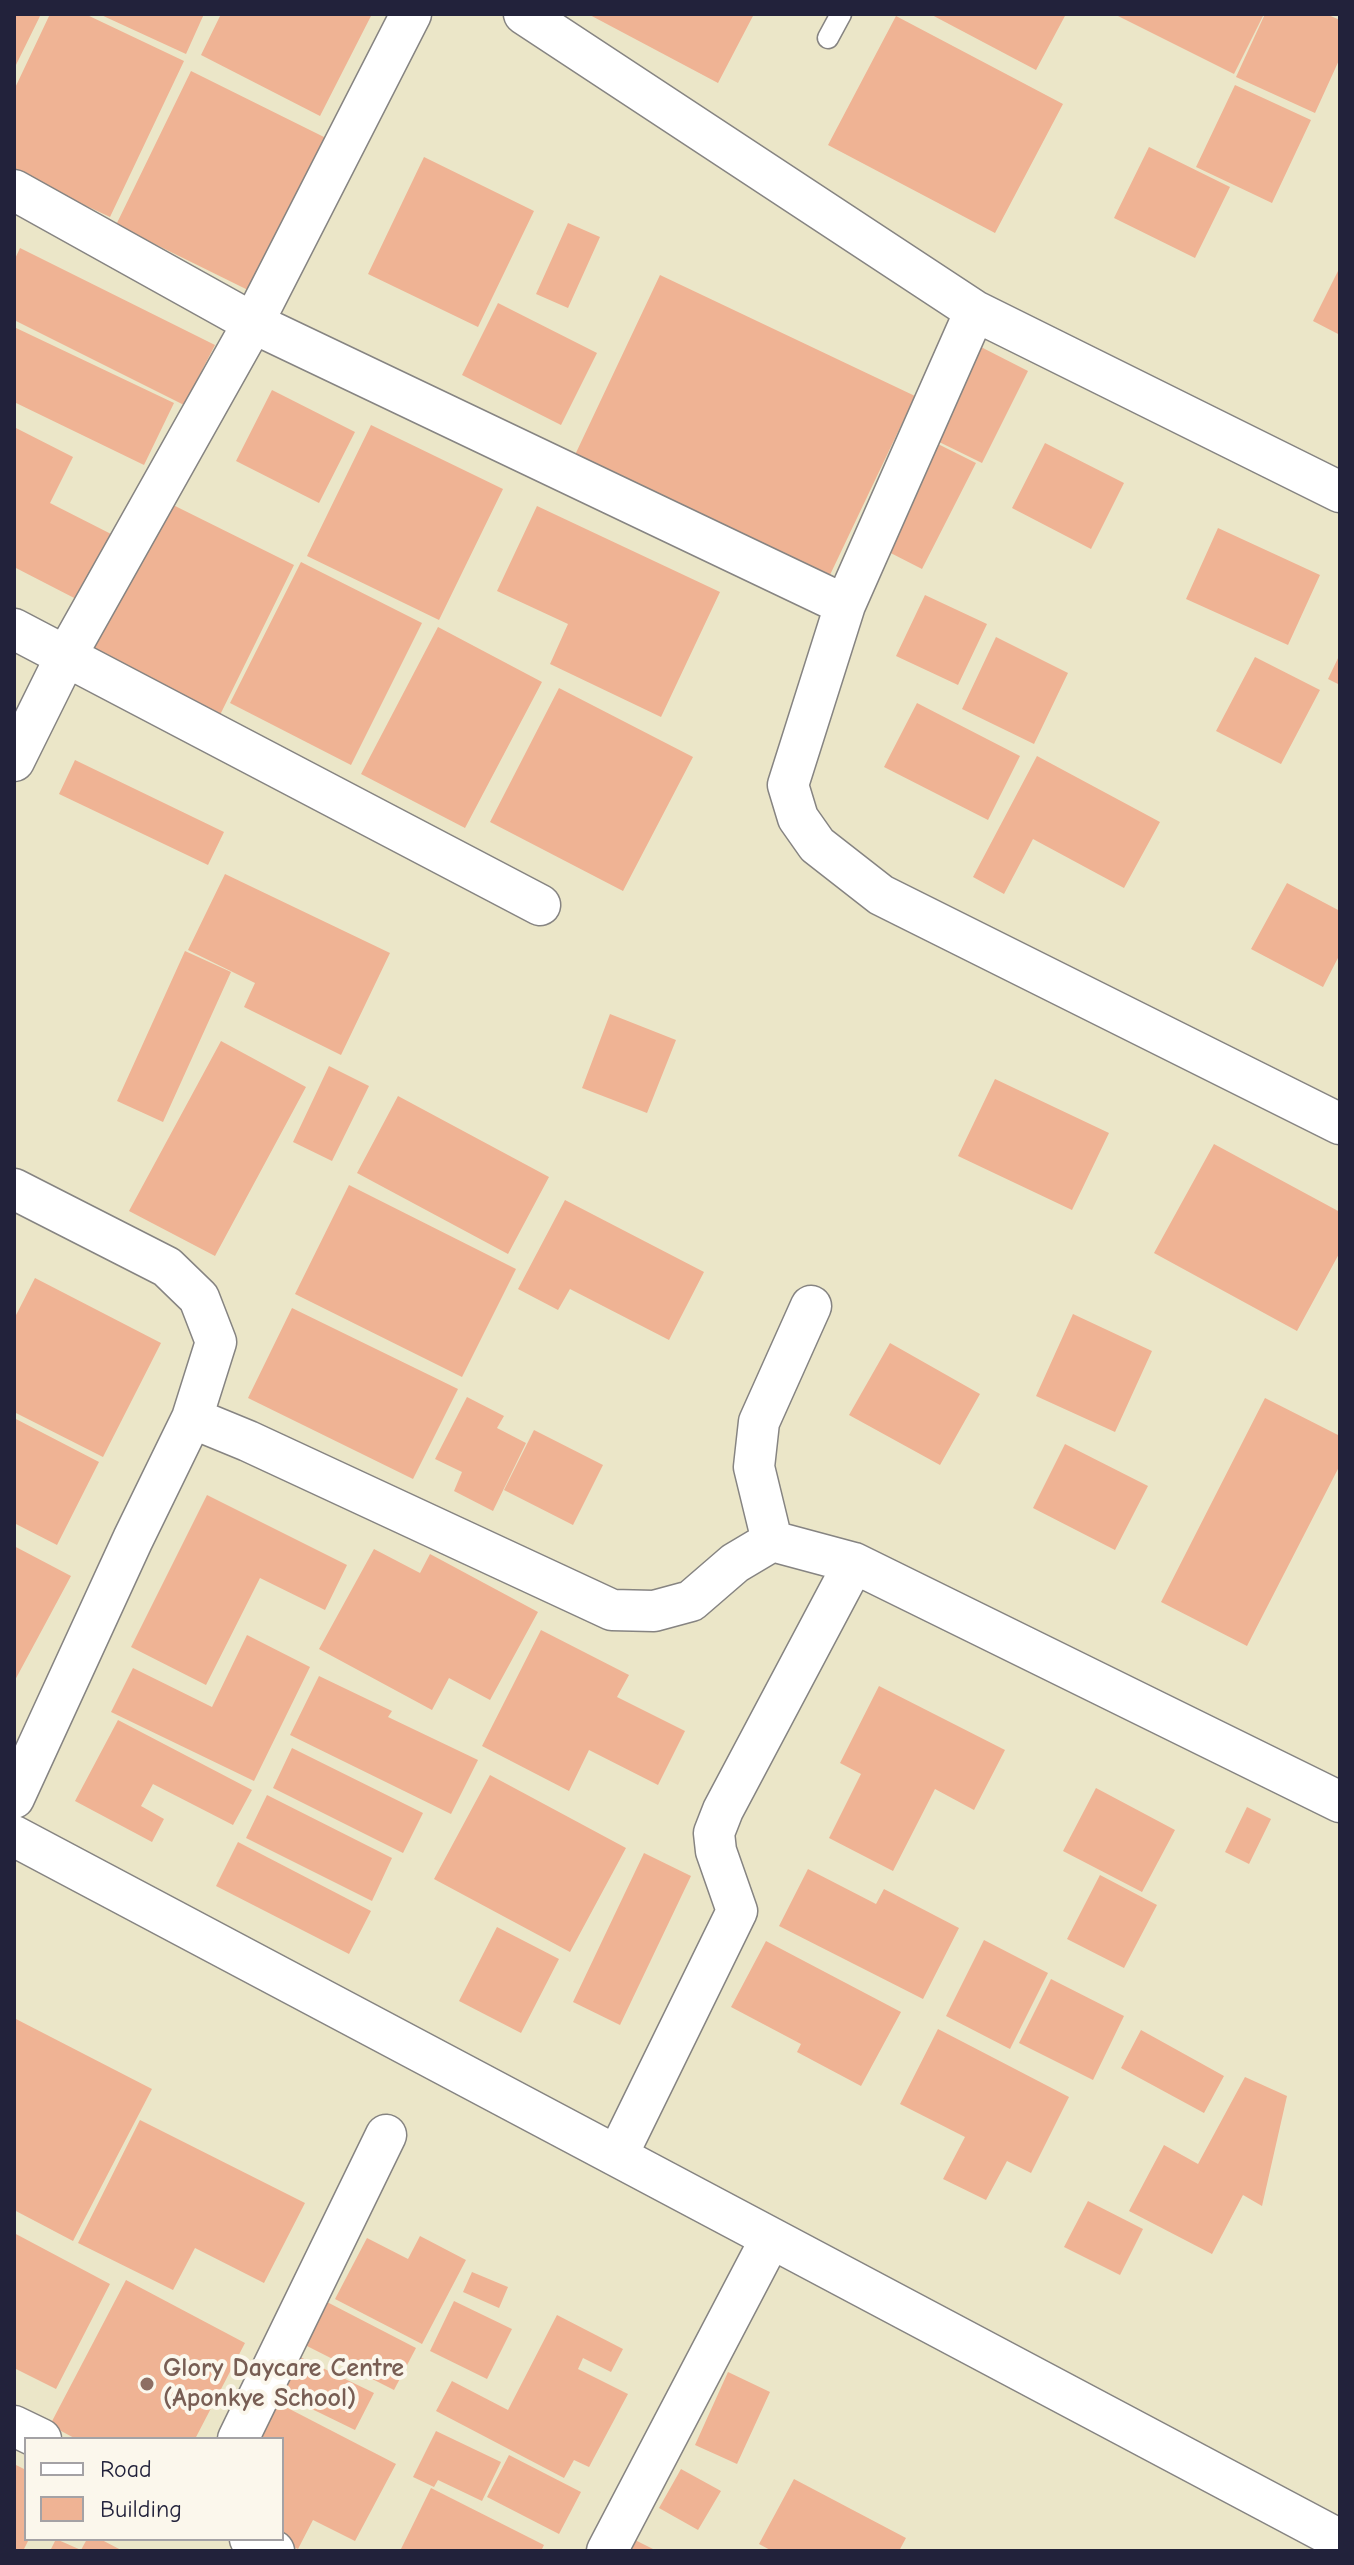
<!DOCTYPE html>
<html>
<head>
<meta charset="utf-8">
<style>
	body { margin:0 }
	#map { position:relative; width:1354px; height:2565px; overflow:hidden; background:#ebe6c8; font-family:"Comic Neue",sans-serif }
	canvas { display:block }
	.frame { position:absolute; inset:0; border:16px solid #22223b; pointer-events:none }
	.legend { position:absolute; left:24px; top:2437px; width:260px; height:104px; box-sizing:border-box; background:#fbf7ec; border:2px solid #a4a2a5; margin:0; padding:10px 14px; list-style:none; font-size:24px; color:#22223b }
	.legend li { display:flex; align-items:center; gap:16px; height:40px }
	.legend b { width:40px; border:2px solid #a4a2a5 }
</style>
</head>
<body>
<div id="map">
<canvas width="1354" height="2565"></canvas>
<div class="frame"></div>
<ul class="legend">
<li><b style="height:10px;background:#fff"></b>Road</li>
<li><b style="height:22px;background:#efb394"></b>Building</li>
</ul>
</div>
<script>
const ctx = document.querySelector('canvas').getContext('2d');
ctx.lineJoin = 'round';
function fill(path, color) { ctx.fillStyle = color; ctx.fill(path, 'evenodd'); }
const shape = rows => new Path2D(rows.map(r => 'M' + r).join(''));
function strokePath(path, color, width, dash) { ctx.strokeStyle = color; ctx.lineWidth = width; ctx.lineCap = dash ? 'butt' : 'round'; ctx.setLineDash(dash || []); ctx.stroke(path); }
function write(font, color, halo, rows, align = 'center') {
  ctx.font = font + ' "Comic Neue",sans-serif'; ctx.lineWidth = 8; ctx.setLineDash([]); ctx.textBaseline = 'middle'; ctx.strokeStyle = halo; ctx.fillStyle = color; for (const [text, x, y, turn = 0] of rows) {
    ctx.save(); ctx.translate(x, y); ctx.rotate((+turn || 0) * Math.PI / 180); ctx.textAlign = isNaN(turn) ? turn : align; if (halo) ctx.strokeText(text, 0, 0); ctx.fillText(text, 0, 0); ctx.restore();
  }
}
const building = shape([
	[14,14,41,14,14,69],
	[50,14,85,14,184,61,110,217,14,172,14,90],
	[99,14,204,14,186,54],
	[221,14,372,14,320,116,201,55],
	[588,14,754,14,718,83],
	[930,14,1066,14,1036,70],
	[1114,14,1264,14,1234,74],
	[1265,14,1326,14,1340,20,1340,58,1315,113,1236,77],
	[896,16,1063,104,995,233,828,145],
	[191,71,328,139,252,292,116,225],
	[1235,85,1311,120,1272,203,1196,167],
	[1149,147,1230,187,1195,258,1114,218],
	[424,157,534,211,478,327,368,274],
	[568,223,600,237,568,308,536,294],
	[20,248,215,345,184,405,14,320,14,261],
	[1340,267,1340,335,1313,321],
	[660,275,915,396,829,577,574,457],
	[498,303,597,353,561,425,462,375],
	[14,327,174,403,144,465,14,402],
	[979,346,1028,371,982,463,933,439],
	[272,390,355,432,319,503,236,461],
	[371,425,503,489,439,620,307,556],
	[14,427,73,457,50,503,115,536,80,601,14,567],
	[928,439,976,463,922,569,875,545],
	[1045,443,1124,483,1091,549,1012,508],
	[163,500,294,565,218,719,87,655],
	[537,506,720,592,661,717,550,664,568,624,497,591],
	[1218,528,1320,575,1288,645,1186,599],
	[301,562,422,623,351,765,230,703],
	[925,595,987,624,958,685,896,656],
	[438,627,542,682,465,828,361,774],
	[996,637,1068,673,1034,744,962,709],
	[1340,654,1340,685,1328,679],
	[1255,657,1320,690,1281,764,1216,731],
	[559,688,693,757,623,891,490,822],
	[917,703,1020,756,988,820,884,767],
	[1037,756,1160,822,1124,888,1033,839,1004,894,973,877],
	[75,760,224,832,208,865,59,794],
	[225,874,390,953,341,1055,244,1007,255,983,188,950],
	[1287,883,1340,911,1340,954,1323,987,1251,949],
	[185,951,231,972,163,1122,117,1101],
	[610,1014,676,1040,647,1113,582,1088],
	[221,1041,306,1087,215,1256,129,1211],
	[329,1066,369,1086,332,1161,293,1142],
	[995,1079,1109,1133,1072,1210,958,1156],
	[398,1096,549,1177,508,1254,357,1173],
	[1214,1144,1340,1212,1340,1252,1297,1331,1154,1253],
	[349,1185,516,1269,462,1377,295,1294],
	[565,1200,704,1272,669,1340,570,1289,558,1310,518,1289],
	[35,1278,161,1343,103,1457,14,1412,14,1319],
	[292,1308,458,1389,413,1479,248,1398],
	[1073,1314,1152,1351,1115,1432,1036,1396],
	[890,1343,980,1394,940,1465,849,1415],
	[467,1397,504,1416,497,1428,526,1443,493,1511,454,1491,462,1472,435,1459],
	[1265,1398,1340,1436,1340,1465,1247,1646,1161,1602],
	[14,1418,99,1462,57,1545,14,1523],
	[534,1430,603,1465,573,1525,504,1490],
	[1065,1444,1148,1486,1115,1550,1033,1508],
	[207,1495,347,1565,325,1610,260,1578,206,1685,131,1647],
	[14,1546,71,1576,14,1682],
	[374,1549,420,1573,430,1554,538,1612,490,1700,449,1678,432,1710,319,1649],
	[541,1630,629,1675,617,1697,685,1731,658,1785,589,1750,569,1791,482,1746],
	[247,1635,310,1667,254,1781,111,1712,133,1668,212,1707],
	[319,1676,392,1711,388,1717,478,1760,451,1814,290,1735],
	[879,1686,1005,1750,974,1810,935,1789,893,1871,829,1838,861,1774,840,1763],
	[118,1720,252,1790,233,1825,153,1784,141,1806,164,1819,152,1842,75,1801],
	[292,1748,423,1813,403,1853,273,1788],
	[490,1775,626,1848,570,1952,434,1879],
	[1096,1788,1175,1830,1142,1892,1063,1851],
	[267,1795,392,1858,372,1901,246,1838],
	[1247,1807,1271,1819,1249,1864,1225,1852],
	[238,1842,371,1911,349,1954,216,1886],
	[644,1853,691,1876,620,2025,573,2002],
	[808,1869,876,1904,884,1889,959,1928,923,1999,779,1926],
	[1100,1875,1157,1905,1124,1968,1067,1939],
	[497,1927,559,1959,521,2033,459,2001],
	[984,1940,1048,1973,1010,2049,946,2016],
	[766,1941,901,2012,861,2086,797,2052,801,2044,731,2007],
	[1051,1979,1124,2016,1093,2080,1019,2043],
	[14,2018,152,2089,73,2241,14,2210],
	[938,2029,1069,2097,1031,2173,1007,2161,986,2200,943,2179,965,2137,900,2104],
	[1141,2030,1224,2076,1204,2113,1121,2068],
	[1245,2077,1287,2096,1262,2206,1243,2195,1212,2254,1129,2211,1164,2145,1198,2164],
	[140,2120,305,2203,264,2283,195,2248,173,2290,78,2243],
	[1088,2201,1143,2229,1120,2275,1064,2247],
	[14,2233,110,2284,56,2389,14,2368],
	[420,2236,466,2260,422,2344,335,2299,367,2238,408,2259],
	[472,2272,508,2287,499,2308,463,2292],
	[126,2280,245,2343,195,2439,76,2439,50,2425],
	[454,2301,512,2329,487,2379,430,2351],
	[327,2302,416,2348,394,2390,305,2345],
	[557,2315,623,2349,611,2372,583,2358,578,2369,628,2394,589,2467,574,2460,564,2478,436,2411,452,2381,508,2410],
	[300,2357,374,2393,355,2430,281,2394],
	[728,2372,770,2392,737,2464,695,2445],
	[278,2403,396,2464,355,2541,313,2520,298,2549,282,2541,282,2439,259,2439],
	[436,2431,501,2462,482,2501,438,2480,434,2487,413,2477],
	[509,2455,581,2492,559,2534,487,2497],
	[14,2464,26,2470,26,2539,29,2539,23,2551,14,2551],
	[681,2469,721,2491,698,2530,659,2508],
	[794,2479,906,2538,899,2551,772,2551,759,2544],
	[431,2488,544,2545,541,2551,400,2551],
	[56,2539,81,2550,87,2539,100,2539,123,2551,50,2551],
	[635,2540,657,2551,629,2551]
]);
const lane = shape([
	[828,38,841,14]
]);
const street = shape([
	[524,14,975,311,1340,492],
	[14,190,253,323,845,605],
	[975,311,845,605,788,785,798,818,817,845,881,895,1340,1124],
	[14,629,540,905],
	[14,761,66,656,253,323,411,14],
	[14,1189,167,1267,199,1298,216,1342,192,1418],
	[772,1541,754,1467,759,1422,811,1306],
	[14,1798,133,1539,192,1418,248,1441,612,1610,654,1611,691,1601,735,1563,772,1541,854,1563,1340,1802],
	[14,1836,1340,2540],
	[617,2156,737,1911,716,1851,714,1833,723,1810,854,1563],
	[14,2426,41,2439],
	[238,2439,386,2135],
	[250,2539,274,2551],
	[607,2551,771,2238]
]);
const markers = [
	[147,2384,8,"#8d6e63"]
];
const educationNames = [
	["Glory Daycare Centre",163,2369],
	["(Aponkye School)",163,2399]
];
fill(building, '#efb394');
strokePath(lane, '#868482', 23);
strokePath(street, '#868482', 43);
strokePath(lane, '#fff', 20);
strokePath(street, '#fff', 40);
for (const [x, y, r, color] of markers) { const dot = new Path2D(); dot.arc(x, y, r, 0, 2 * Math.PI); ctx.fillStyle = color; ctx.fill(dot); strokePath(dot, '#fbf7ec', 3); }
write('bold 26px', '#785e54', '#fbf7ec', educationNames, 'left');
</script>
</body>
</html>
